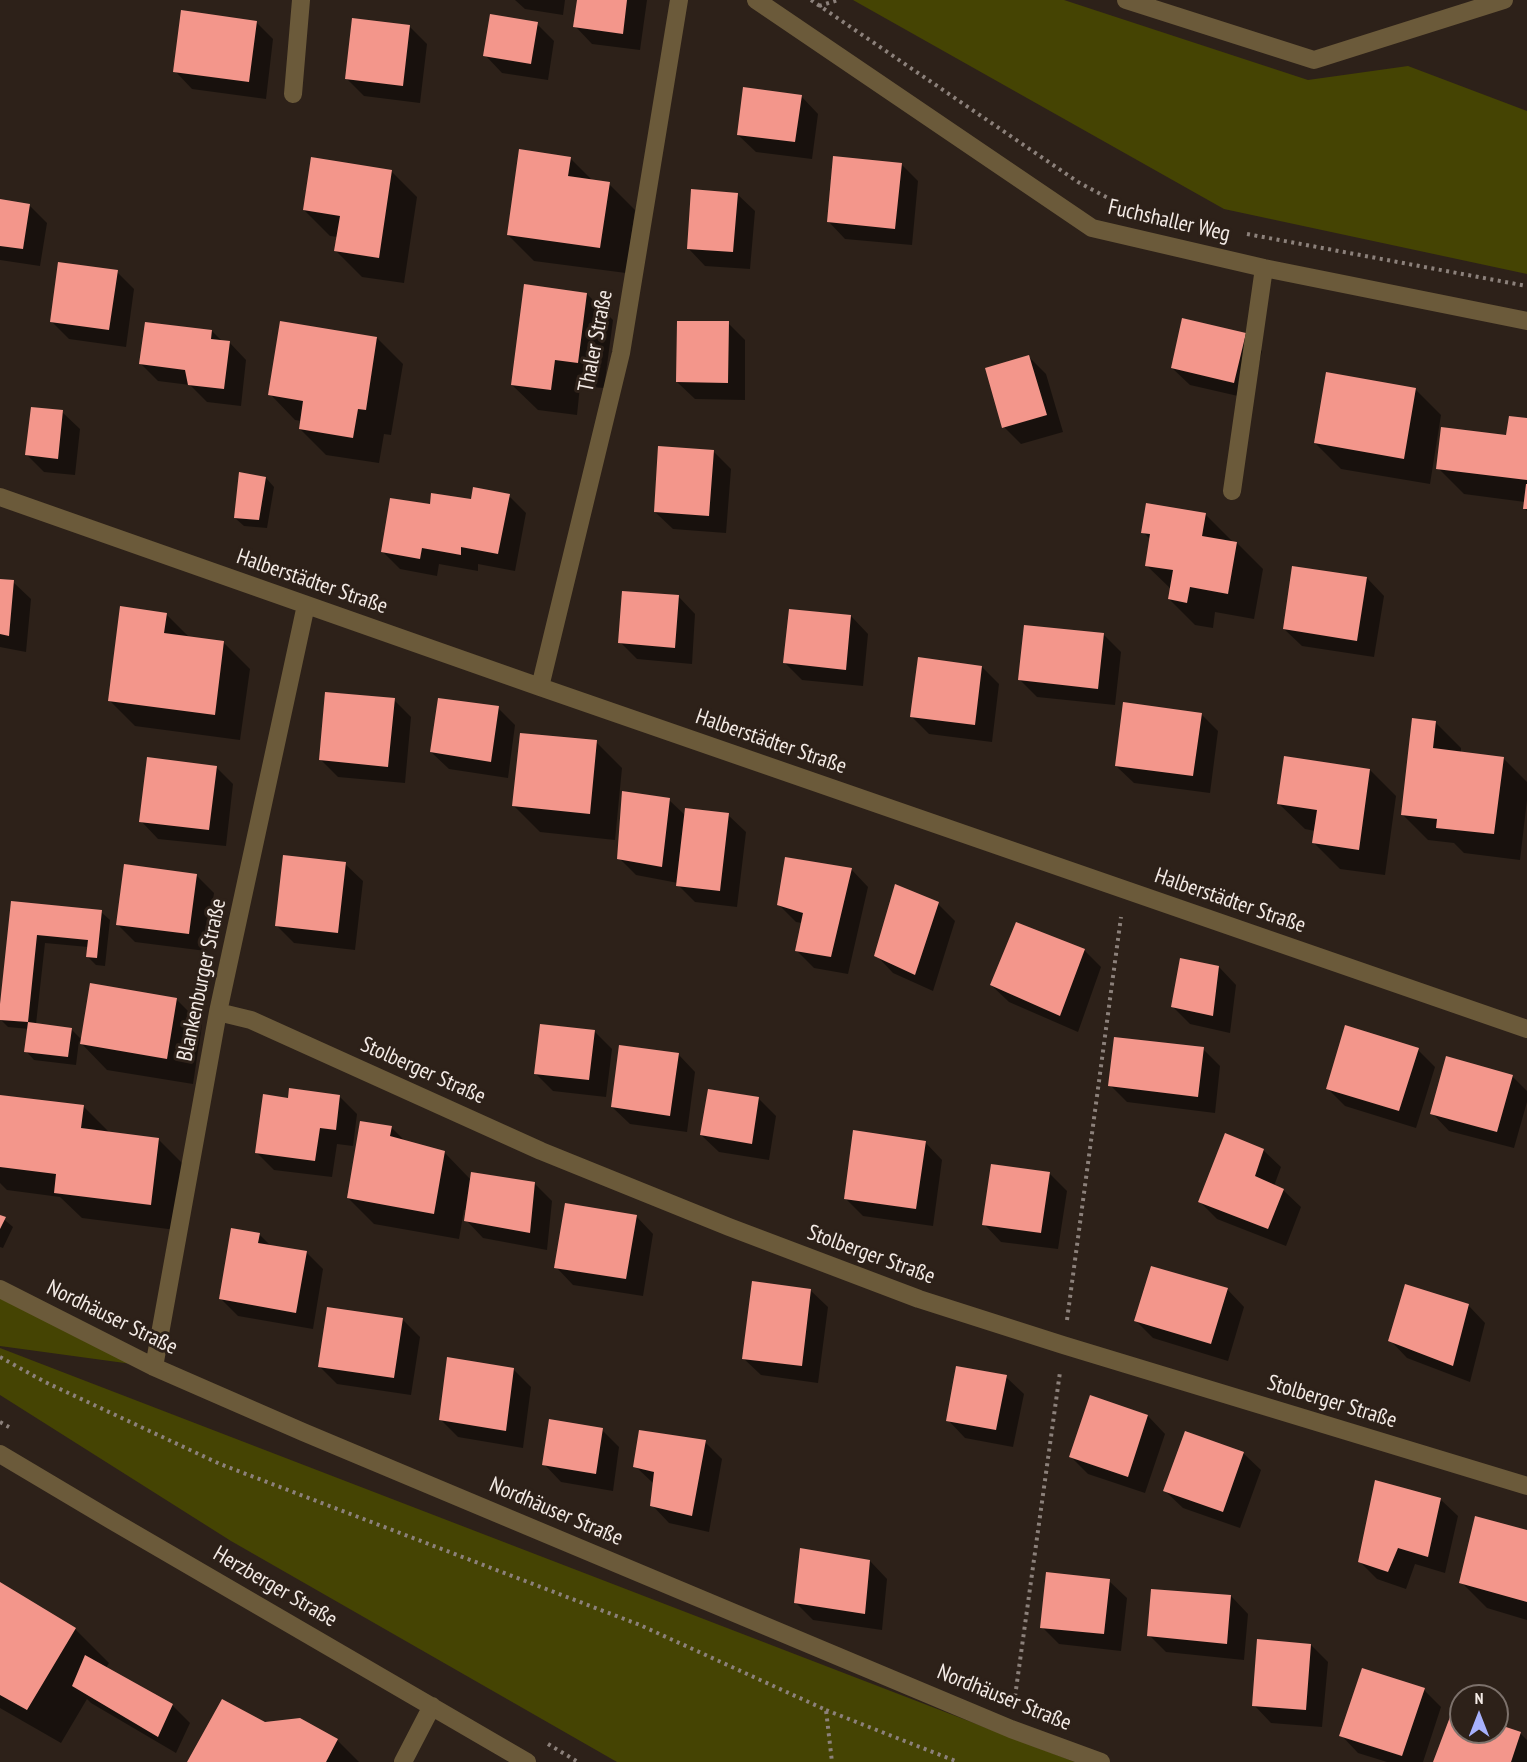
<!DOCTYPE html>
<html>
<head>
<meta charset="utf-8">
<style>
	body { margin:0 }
	#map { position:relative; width:1527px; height:1762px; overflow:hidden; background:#2d2119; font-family:"PT Sans Narrow",sans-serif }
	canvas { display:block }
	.north { position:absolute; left:1449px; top:1684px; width:60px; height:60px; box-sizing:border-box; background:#2d2119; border:2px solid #7c716b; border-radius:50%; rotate:0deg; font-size:16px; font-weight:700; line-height:24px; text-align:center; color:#f3eae5 }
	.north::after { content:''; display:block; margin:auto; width:21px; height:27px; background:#a7b1fc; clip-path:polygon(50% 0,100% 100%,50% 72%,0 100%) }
</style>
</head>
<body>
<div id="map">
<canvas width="1527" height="1762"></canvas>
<div class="north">N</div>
</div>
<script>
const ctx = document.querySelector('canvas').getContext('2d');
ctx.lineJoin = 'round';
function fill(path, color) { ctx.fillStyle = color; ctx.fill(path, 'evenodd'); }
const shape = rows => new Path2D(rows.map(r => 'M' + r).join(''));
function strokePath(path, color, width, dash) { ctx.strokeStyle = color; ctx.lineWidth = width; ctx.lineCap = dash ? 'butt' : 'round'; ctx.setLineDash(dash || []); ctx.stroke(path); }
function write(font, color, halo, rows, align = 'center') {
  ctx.font = font + ' "PT Sans Narrow",sans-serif'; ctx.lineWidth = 6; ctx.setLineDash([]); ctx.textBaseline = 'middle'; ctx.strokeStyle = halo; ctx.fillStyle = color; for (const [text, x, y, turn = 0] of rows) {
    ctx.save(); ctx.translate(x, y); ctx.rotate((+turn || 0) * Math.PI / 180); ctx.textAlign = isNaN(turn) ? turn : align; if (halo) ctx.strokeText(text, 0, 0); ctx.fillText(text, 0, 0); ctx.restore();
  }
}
const green = shape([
	[853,0,1064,0,1308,80,1408,66,1527,111,1527,274,1224,209],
	[0,1289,154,1367,0,1346],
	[0,1348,1075,1762,617,1762,231,1541,0,1395]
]);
const shadow = shape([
	[515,0,565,0,563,15,525,9],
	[578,0,647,0,640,50,592,44,575,26],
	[256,22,273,39,266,99,192,89,175,71],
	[537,24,554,41,548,80,502,73,485,55],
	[410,27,427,44,420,103,364,96,347,79],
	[801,96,818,114,812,159,756,152,738,135],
	[570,158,593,181,609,184,635,210,626,273,534,261,508,235],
	[901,164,918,181,912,245,845,239,828,221],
	[391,171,417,197,404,283,362,277,336,251,338,237,330,236,304,210],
	[737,194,755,211,750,269,705,266,688,248],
	[0,201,29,205,47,223,40,266,0,260],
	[117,272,134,289,126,347,69,339,51,321],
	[587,294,613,320,604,388,580,386,577,415,538,410,512,385],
	[728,323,745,340,745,400,695,399,677,382],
	[212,331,222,341,229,342,246,360,241,406,207,402,190,385,158,381,141,364],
	[1245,334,1262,351,1251,399,1190,385,1172,368],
	[377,338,403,364,391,435,384,434,379,463,326,455,300,429,301,421,295,420,270,394],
	[1029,357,1046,374,1063,432,1021,444,1004,427],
	[1415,389,1441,415,1430,484,1341,469,1315,443],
	[62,412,80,429,75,475,44,472,27,455],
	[1527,419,1527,511,1524,508,1525,502,1464,494,1438,468,1508,437],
	[713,451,731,469,726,533,673,529,655,512],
	[266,478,274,487,267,528,244,526,235,518],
	[509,496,526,513,515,571,478,564,478,571,439,564,437,576,400,569,383,552,431,506],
	[1206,515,1232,541,1231,542,1237,543,1263,569,1254,619,1215,612,1213,628,1195,625,1169,599,1171,589,1146,565,1151,540,1143,532],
	[1367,578,1384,596,1374,657,1302,646,1284,629],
	[0,580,13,582,31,599,26,652,0,647],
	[678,596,695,614,692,664,637,659,620,642],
	[166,614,190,638,224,643,250,669,240,740,135,726,109,700],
	[851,616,868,634,863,686,802,680,785,663],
	[1104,635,1121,652,1115,705,1037,697,1019,679],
	[982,667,999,684,992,742,929,734,912,717],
	[394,700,411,717,405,783,338,777,321,760],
	[498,708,515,725,508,778,449,769,431,752],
	[1201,714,1218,731,1210,793,1134,783,1116,766],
	[1435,722,1461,748,1461,753,1503,758,1527,782,1527,800,1520,860,1464,853,1454,843,1428,840,1402,814],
	[596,742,622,768,615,840,540,832,514,806],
	[216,767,233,784,226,846,158,839,141,821],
	[1370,770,1396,796,1385,875,1340,869,1314,843,1315,831,1305,829,1279,804],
	[669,800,686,816,728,815,746,832,737,907,695,902,678,885,678,883,636,875,619,858],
	[345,864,363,881,355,950,294,943,276,925],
	[851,869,868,887,848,974,814,968,797,951,802,923,796,922,778,904],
	[197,876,214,893,206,951,135,942,118,925],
	[12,903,101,912,110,920,105,966,96,965,87,956,88,947,45,943,36,1024,71,1029,82,1040,176,999,202,1025,193,1084,107,1070,79,1041,76,1065,34,1060,26,1051,29,1029,8,1027,0,1019],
	[938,904,955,921,933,991,893,973,876,955],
	[1084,950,1101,967,1078,1032,1009,1002,991,985],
	[1219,967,1236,985,1230,1033,1190,1024,1172,1006],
	[594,1031,612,1049,606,1097,553,1091,536,1074],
	[1203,1049,1220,1066,1215,1113,1127,1102,1110,1085],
	[1418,1050,1435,1067,1416,1128,1345,1106,1328,1089],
	[678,1054,695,1072,687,1132,630,1124,612,1107],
	[1512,1076,1527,1091,1527,1102,1514,1148,1449,1131,1432,1113],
	[0,1096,84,1107,110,1133,158,1139,184,1165,176,1230,82,1218,60,1197,7,1190,0,1183],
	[340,1097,357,1114,353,1146,337,1144,332,1177,274,1170,256,1152,289,1099],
	[759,1099,776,1116,769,1160,719,1152,701,1135],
	[391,1127,406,1142,444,1152,471,1180,535,1184,552,1201,547,1250,483,1238,466,1220,467,1210,464,1210,459,1239,374,1224,348,1198],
	[925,1142,942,1160,933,1226,863,1216,845,1198],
	[1263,1150,1281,1167,1274,1186,1283,1190,1301,1207,1286,1246,1217,1219,1200,1202],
	[1049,1173,1067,1191,1058,1249,1001,1242,984,1224],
	[0,1216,13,1227,3,1248,0,1247],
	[636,1216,653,1234,643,1296,573,1285,556,1267],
	[259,1234,271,1246,306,1252,323,1269,313,1329,238,1316,221,1299],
	[1227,1289,1244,1307,1228,1361,1153,1338,1136,1321],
	[810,1290,828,1307,818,1383,761,1375,743,1358],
	[1468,1305,1485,1323,1470,1382,1407,1358,1390,1340],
	[402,1319,420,1337,411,1395,337,1384,320,1367],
	[513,1369,531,1387,523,1448,458,1437,441,1420],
	[1006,1377,1024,1394,1013,1447,965,1438,948,1420],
	[1091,1397,1148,1416,1165,1434,1145,1493,1088,1474,1071,1457],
	[602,1430,619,1447,613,1491,561,1482,544,1464],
	[705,1442,722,1459,709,1532,669,1523,652,1505,654,1484,635,1466],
	[1243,1453,1261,1470,1240,1528,1183,1508,1165,1491],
	[1440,1499,1458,1516,1445,1573,1415,1564,1406,1589,1377,1579,1360,1562],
	[1527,1532,1527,1620,1487,1608,1461,1582],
	[870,1561,887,1579,882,1630,813,1620,796,1603],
	[1109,1581,1127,1598,1121,1651,1059,1644,1042,1627],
	[0,1583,75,1629,109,1663,106,1668,172,1705,190,1723,176,1753,91,1703,87,1699,61,1743,0,1708],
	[1231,1596,1248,1614,1244,1660,1166,1652,1149,1635],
	[1311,1645,1328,1662,1322,1727,1271,1723,1254,1705],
	[1424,1690,1441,1707,1423,1762,1387,1762,1358,1753,1341,1735],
	[1461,1713,1461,1732,1497,1732,1497,1725,1520,1733,1527,1740,1527,1762,1435,1762],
	[265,1724,337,1740,359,1762,189,1762]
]);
const building = shape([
	[577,0,627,0,623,34,573,27],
	[181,10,257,21,249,82,173,72],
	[490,14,538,22,531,64,483,56],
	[352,18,410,25,403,86,345,79],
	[743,87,802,95,795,142,737,135],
	[519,149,571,157,568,176,610,182,600,248,507,235],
	[833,156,902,163,895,229,827,222],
	[311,157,392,170,379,258,334,251,340,216,303,210],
	[691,189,738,193,733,252,687,249],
	[0,199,30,204,23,249,0,246],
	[58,262,118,270,109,330,50,322],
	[524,284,587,293,578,363,555,360,551,390,511,385],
	[1182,318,1246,333,1234,383,1171,368],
	[280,321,377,337,366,410,358,409,353,438,299,429,303,401,268,395],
	[677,321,729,321,728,383,676,382],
	[145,322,212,330,211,339,230,341,224,389,188,385,185,370,139,364],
	[1029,355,1047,415,1002,428,985,368],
	[1326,372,1416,388,1404,459,1314,443],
	[31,407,63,410,58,459,25,455],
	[1509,416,1527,418,1527,480,1436,469,1441,427,1506,435],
	[658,446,714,450,709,516,654,512],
	[239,472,266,477,259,520,234,518],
	[1526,484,1527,484,1527,509,1523,509],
	[473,487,510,494,498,554,461,547,461,555,422,548,420,559,381,552,390,498,430,504,431,493,471,499],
	[1146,503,1206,513,1202,536,1237,542,1228,594,1190,587,1187,603,1168,599,1173,570,1145,566,1150,534,1141,533],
	[1292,566,1367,577,1357,641,1283,629],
	[0,579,14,580,9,636,0,634],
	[622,591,679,595,675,648,618,643],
	[120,606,167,613,164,633,224,641,215,715,108,701],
	[789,609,851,615,846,670,783,663],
	[1024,625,1104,633,1098,689,1018,680],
	[918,657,982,666,975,725,910,717],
	[325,692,395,698,388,767,319,760],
	[438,698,499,706,491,762,430,752],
	[1123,702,1202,713,1193,776,1115,766],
	[1412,718,1436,721,1433,748,1504,757,1494,834,1436,828,1437,819,1401,815],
	[520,733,597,740,590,814,512,806],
	[1284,756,1370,769,1359,850,1312,843,1317,810,1277,804],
	[147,757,217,766,209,830,139,822],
	[622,791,670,798,662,867,617,859],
	[685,808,729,813,720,891,676,886],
	[283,855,346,862,338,933,275,926],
	[785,857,852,868,831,957,795,951,803,913,777,905],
	[124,864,197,874,189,934,116,925],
	[895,884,939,902,915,975,874,956],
	[11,901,102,910,97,958,86,957,88,940,37,935,28,1022,0,1020,0,1004],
	[1016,922,1085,949,1060,1016,990,985],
	[1180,958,1219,966,1213,1016,1171,1007],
	[90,983,177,998,167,1059,80,1044],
	[28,1022,72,1028,68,1057,24,1052],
	[540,1024,595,1030,589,1080,534,1074],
	[1345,1025,1419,1048,1399,1111,1326,1089],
	[1114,1037,1204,1047,1198,1097,1108,1086],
	[619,1045,679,1053,670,1116,611,1107],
	[1446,1056,1513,1075,1497,1132,1430,1114],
	[289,1088,340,1095,336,1130,320,1128,315,1161,255,1153,263,1094,288,1098],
	[708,1089,759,1097,752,1144,700,1135],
	[0,1095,84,1105,81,1128,159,1138,151,1205,54,1193,56,1174,0,1167],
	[360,1121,392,1126,390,1136,445,1151,434,1214,347,1198],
	[853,1130,926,1141,916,1209,844,1199],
	[1225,1133,1264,1149,1255,1176,1284,1189,1268,1229,1198,1202],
	[991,1164,1050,1172,1041,1233,982,1225],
	[471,1172,535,1182,530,1233,464,1221],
	[565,1203,637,1215,626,1279,554,1268],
	[0,1215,6,1217,0,1229],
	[231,1228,260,1233,258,1243,307,1251,296,1313,219,1299],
	[1151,1266,1228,1288,1211,1344,1134,1321],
	[752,1281,811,1289,802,1366,742,1359],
	[1405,1284,1469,1304,1453,1366,1388,1341],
	[327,1307,403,1318,394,1378,318,1367],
	[447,1357,514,1368,506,1431,439,1420],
	[956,1366,1007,1375,996,1430,946,1421],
	[1090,1395,1148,1415,1128,1477,1069,1457],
	[549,1419,603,1428,596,1474,542,1465],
	[639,1430,706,1440,692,1516,650,1506,654,1472,633,1467],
	[1185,1431,1244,1452,1223,1512,1163,1491],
	[1375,1480,1441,1498,1428,1557,1398,1548,1388,1572,1358,1562],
	[1475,1516,1527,1530,1527,1602,1459,1583],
	[800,1548,870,1560,865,1614,794,1603],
	[1046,1572,1110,1579,1104,1634,1040,1628],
	[0,1582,76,1628,27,1710,0,1695],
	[1151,1589,1231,1595,1227,1644,1147,1636],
	[1257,1639,1311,1644,1306,1710,1252,1706],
	[85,1655,173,1704,158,1737,72,1686],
	[1362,1668,1425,1688,1402,1756,1339,1736],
	[222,1699,265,1722,300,1718,338,1739,326,1762,187,1762],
	[1453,1709,1461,1712,1461,1732,1497,1732,1497,1724,1521,1732,1511,1762,1433,1762]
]);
const path = shape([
	[811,0,1078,182,1123,206],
	[819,6,838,0],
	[1247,234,1527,286],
	[1067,1320,1121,917],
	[0,1357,45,1382,220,1464,640,1625,826,1710,832,1762],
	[0,1422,9,1427],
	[1014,1704,1060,1372],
	[826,1710,958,1762],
	[548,1744,578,1762]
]);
const minor = shape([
	[756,0,1092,228,1264,268,1527,321],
	[1126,0,1314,60,1504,0],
	[293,94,301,0],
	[1232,491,1264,268],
	[0,497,540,687,1527,1029],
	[540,687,621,353,679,0],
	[218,1012,251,1020,541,1151,729,1227,919,1299,1063,1345,1527,1486],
	[0,1289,154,1367,303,1432,1011,1729,1101,1762],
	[154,1367,218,1012,306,605],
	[0,1454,111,1520,527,1762],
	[403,1762,432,1706]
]);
const streetNames = [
	["Fuchshaller Weg",1169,221,13],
	["Thaler Straße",596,341,-79],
	["Halberstädter Straße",312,582,19],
	["Halberstädter Straße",771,742,19],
	["Halberstädter Straße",1230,901,19],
	["Blankenburger Straße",202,980,-78],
	["Stolberger Straße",423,1071,24],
	["Stolberger Straße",871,1255,20],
	["Nordhäuser Straße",112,1318,26],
	["Stolberger Straße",1332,1402,17],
	["Nordhäuser Straße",556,1512,23],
	["Herzberger Straße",275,1587,30],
	["Nordhäuser Straße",1004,1698,22]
];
fill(green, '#454403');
fill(shadow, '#0007');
fill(building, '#f3968b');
strokePath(path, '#8c817b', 4, [3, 4.5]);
strokePath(minor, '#6b5a3a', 18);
write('22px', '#f3eae5', '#2d2119', streetNames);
</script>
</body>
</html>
